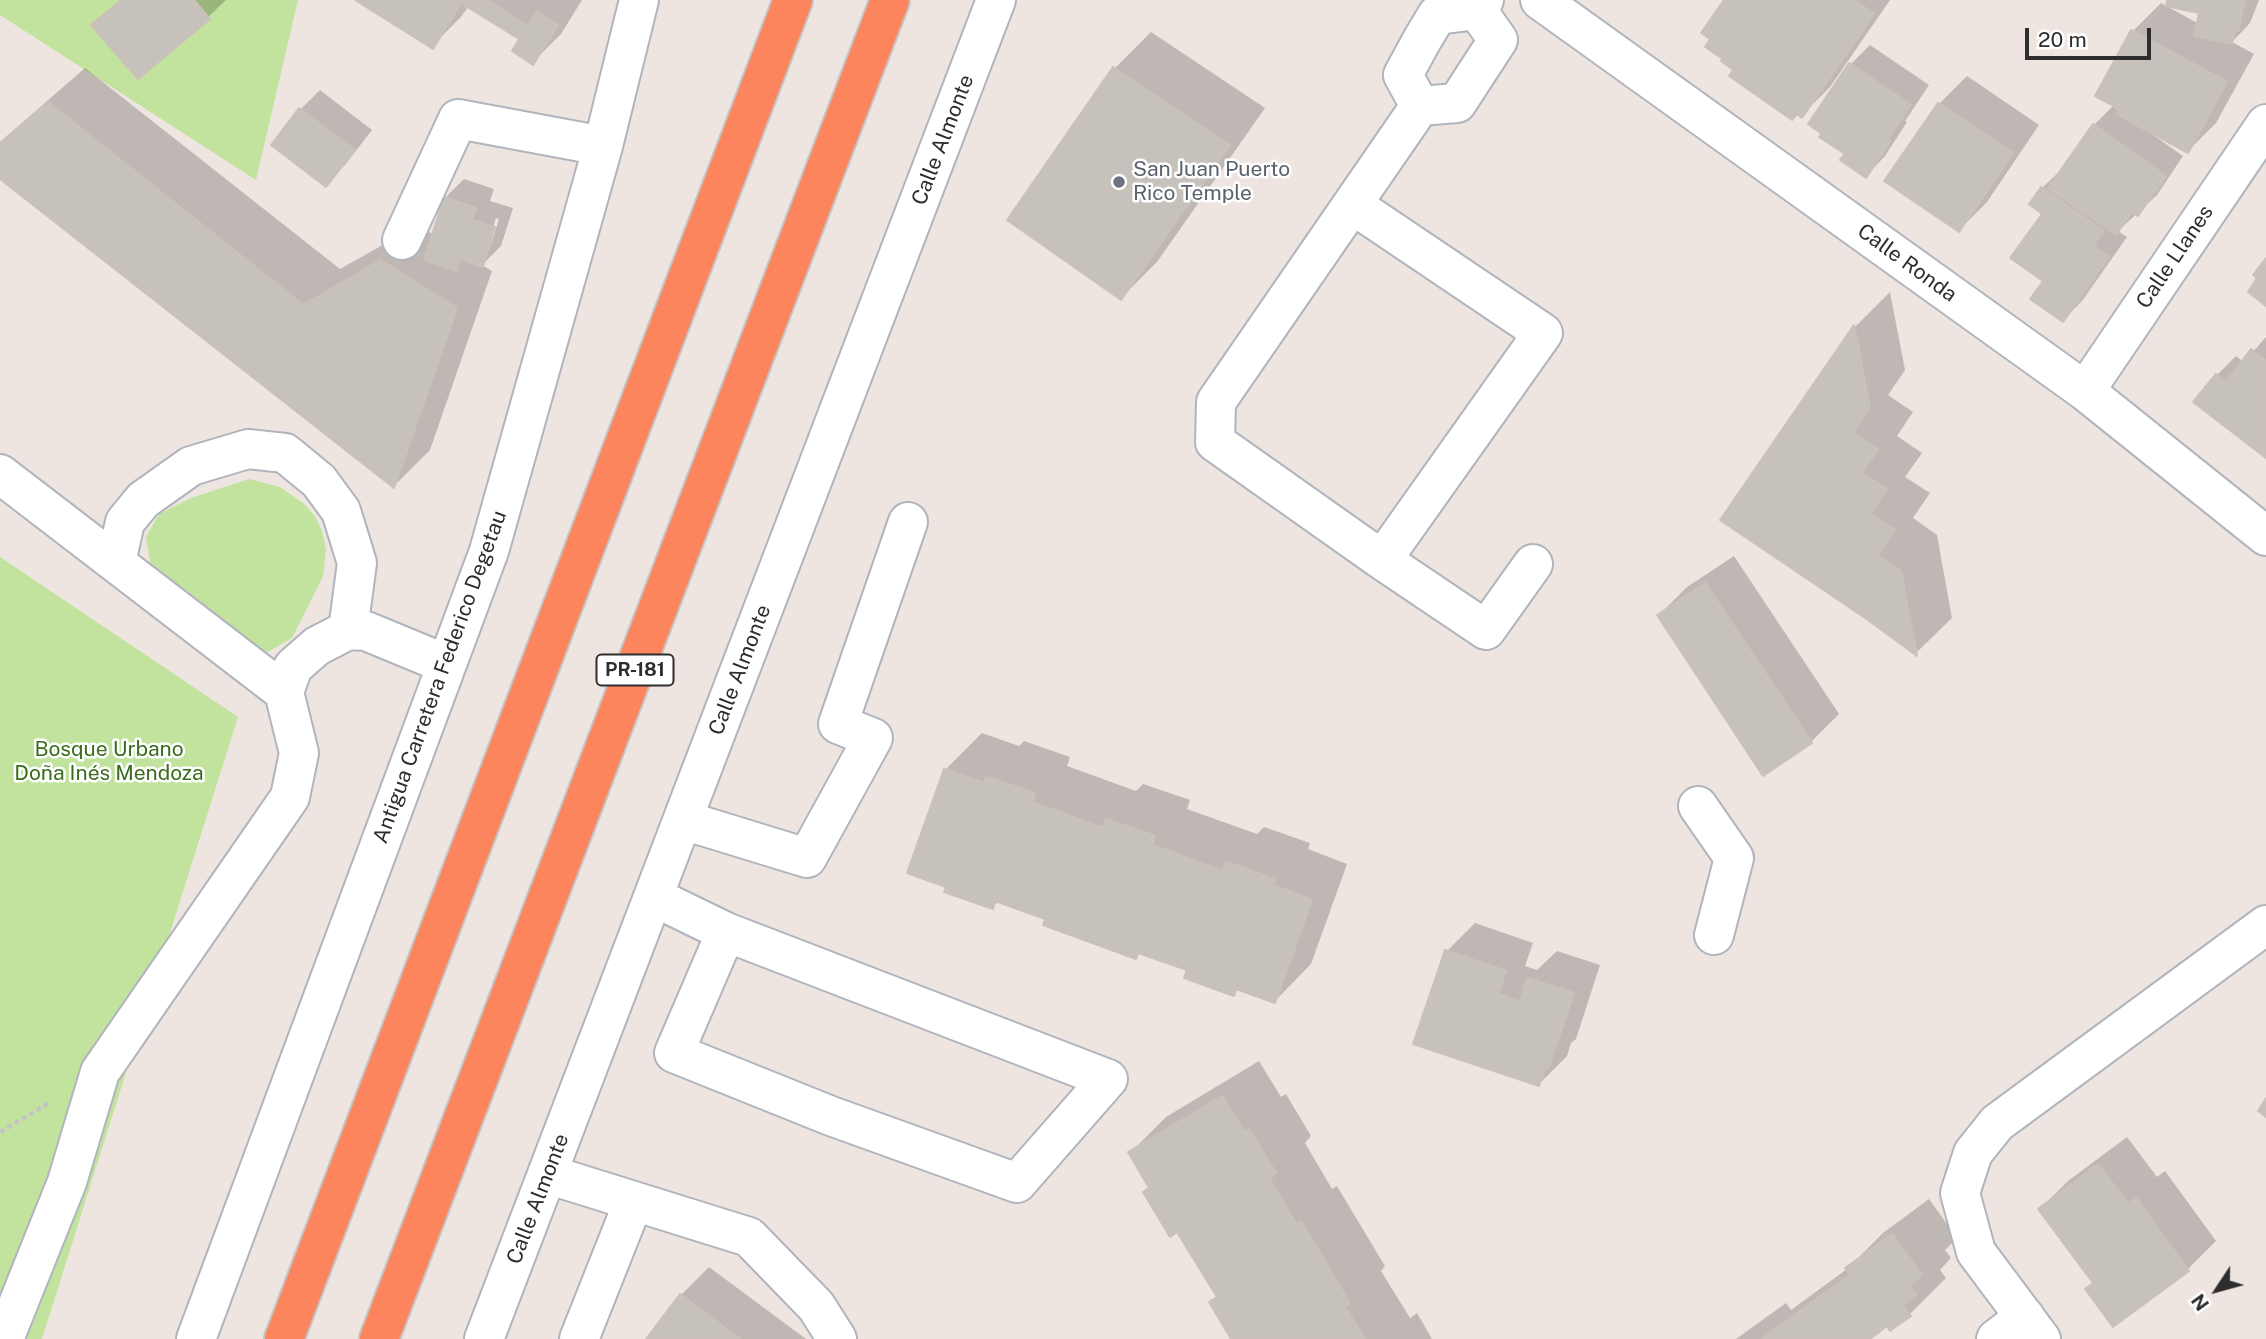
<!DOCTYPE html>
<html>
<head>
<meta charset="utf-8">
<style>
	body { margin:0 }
	#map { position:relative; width:2266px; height:1339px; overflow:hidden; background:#eee5e0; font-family:"Public Sans",sans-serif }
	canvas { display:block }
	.north { position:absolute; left:2182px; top:1255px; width:70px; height:70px; -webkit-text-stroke:5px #fff; paint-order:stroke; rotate:234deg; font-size:19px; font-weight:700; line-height:28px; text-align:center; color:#2d2d2d }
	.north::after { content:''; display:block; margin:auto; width:24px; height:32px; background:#2d2d2d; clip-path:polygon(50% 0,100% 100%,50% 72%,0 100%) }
	.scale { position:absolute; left:2025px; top:28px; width:126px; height:32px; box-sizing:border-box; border:4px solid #2d2d2d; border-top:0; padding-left:9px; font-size:21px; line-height:24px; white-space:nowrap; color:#2d2d2d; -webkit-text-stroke:5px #fff; paint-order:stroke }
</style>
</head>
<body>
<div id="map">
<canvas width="2266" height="1339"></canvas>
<div class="north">N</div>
<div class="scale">20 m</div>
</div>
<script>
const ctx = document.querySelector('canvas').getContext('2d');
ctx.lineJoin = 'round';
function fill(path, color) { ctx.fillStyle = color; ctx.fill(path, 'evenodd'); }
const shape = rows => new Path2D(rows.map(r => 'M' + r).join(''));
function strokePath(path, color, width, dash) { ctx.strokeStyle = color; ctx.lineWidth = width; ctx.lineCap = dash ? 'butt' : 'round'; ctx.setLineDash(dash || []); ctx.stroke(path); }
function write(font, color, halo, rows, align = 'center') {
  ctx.font = font + ' "Public Sans",sans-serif'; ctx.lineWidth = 5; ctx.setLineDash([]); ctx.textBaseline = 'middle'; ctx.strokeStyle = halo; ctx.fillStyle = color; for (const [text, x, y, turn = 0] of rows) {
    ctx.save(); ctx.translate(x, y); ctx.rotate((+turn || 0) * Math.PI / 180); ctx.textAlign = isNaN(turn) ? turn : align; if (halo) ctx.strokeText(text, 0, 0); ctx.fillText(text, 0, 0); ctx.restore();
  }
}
const green = shape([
	[0,0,298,0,256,180,0,15],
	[249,479,280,487,303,503,315,516,322,531,326,550,323,576,292,638,268,652,253,648,152,573,146,537,159,514,191,498],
	[0,557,238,717,42,1339,0,1339]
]);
const shadow = shape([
	[120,0,226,0,208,17,94,25],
	[358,0,582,0,561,34,533,62,521,39,469,6,460,18,432,46],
	[1726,0,1890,0,1830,87,1802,115,1736,69],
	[2169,0,2259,0,2250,23,2232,42,2254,54,2216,123,2188,151,2153,132,2152,134,2183,156,2157,195,2118,231,2127,237,2082,301,2063,320,2045,281,2044,213,2031,204,2042,188,2062,169,2094,125,2113,106,2121,112,2133,31,2161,3,2199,24,2201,11],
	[1151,32,1265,108,1157,262,1121,298,1115,68],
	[1870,45,1929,85,1905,121,1907,122,1885,156,1866,176,1847,154,1811,124,1851,64],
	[85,68,340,269,418,225,434,235,445,198,464,179,494,189,490,201,513,208,501,246,482,265,492,271,430,450,394,486,0,176,0,142],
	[496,218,499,219,491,244,488,244],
	[1967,76,2039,125,1987,202,1959,230,1886,181,1939,104],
	[320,90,372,130,345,165,326,184,274,144,301,109],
	[1890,292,1905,370,1888,395,1913,412,1897,436,1922,453,1905,477,1930,493,1913,518,1937,535,1952,618,1916,653,1723,520,1855,327],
	[2266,337,2266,456,2217,375,2236,356,2244,362],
	[1734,556,1839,714,1811,742,1659,615,1687,587],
	[982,733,1019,746,1024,741,1070,757,1067,766,1136,791,1143,784,1190,800,1187,809,1257,834,1264,827,1310,843,1308,849,1347,864,1311,964,1275,1001,1239,988,1234,994,1189,969,1140,952,1135,957,1048,918,999,901,992,907,948,886,910,872,946,769],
	[1475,923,1533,943,1525,966,1537,970,1557,951,1600,965,1576,1039,1571,1043,1567,1056,1539,1084,1447,951],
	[1259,1061,1281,1097,1286,1094,1311,1136,1305,1143,1332,1189,1337,1186,1385,1266,1381,1271,1410,1318,1417,1313,1432,1339,1233,1339,1211,1303,1218,1296,1178,1230,1145,1192,1150,1187,1130,1153,1166,1117],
	[2127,1137,2157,1177,2165,1171,2216,1241,2188,1269,2094,1282,2040,1209,2068,1181],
	[1929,1199,1957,1238,1945,1250,1951,1258,1940,1270,1946,1278,1910,1314,1891,1328,1888,1324,1867,1339,1736,1339,1786,1303,1791,1310,1847,1269,1883,1233],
	[709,1267,806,1339,648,1339,681,1295]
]);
const building = shape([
	[121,0,194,0,210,19,138,79,91,25,121,0],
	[355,0,487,0,528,26,537,12,558,25,533,65,512,51,519,39,461,3,433,49,355,0],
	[1724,0,1854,0,1874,14,1802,118,1797,114,1792,120,1729,76,1733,70,1721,61,1723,59,1705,47,1710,39,1701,33,1724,0],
	[2167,0,2245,0,2238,31,2235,30,2232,44,2194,36,2199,13,2166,6,2167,0],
	[2131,30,2227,82,2188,153,2117,114,2120,109,2095,96,2131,30],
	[1849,63,1911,105,1887,140,1890,142,1866,178,1840,160,1845,154,1819,137,1822,134,1808,124,1849,63],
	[1113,67,1230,145,1121,300,1007,220,1113,67],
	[48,102,303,305,381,260,457,308,394,488,0,179,0,143,48,102],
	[1938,103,2013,153,1959,232,1884,181,1938,103],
	[299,108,355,150,326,187,271,145,299,108],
	[2093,124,2166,176,2138,216,2132,212,2116,235,2048,188,2093,124],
	[2041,187,2104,231,2093,246,2109,257,2063,322,2030,299,2043,281,2010,258,2042,214,2029,204,2041,187],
	[444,197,476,208,472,220,495,227,483,267,460,259,457,271,424,260,444,197],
	[2266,258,2266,306,2248,292,2257,278,2253,275,2266,258],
	[1854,325,1870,408,1853,432,1878,449,1862,473,1887,489,1870,514,1895,530,1878,555,1901,571,1917,656,1868,620,1720,520,1854,325],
	[2251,349,2266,361,2266,458,2193,402,2216,374,2226,382,2251,349],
	[1705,583,1812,743,1763,776,1657,615,1705,583],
	[944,769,984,783,986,777,1035,793,1032,802,1103,828,1106,819,1155,836,1152,845,1223,871,1226,862,1275,879,1273,885,1312,900,1275,1003,1236,989,1234,996,1184,978,1187,970,1138,953,1136,959,1043,925,1045,919,995,901,993,909,944,892,946,887,907,873,944,769],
	[1445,950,1506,971,1498,994,1520,1002,1527,978,1574,993,1548,1069,1545,1068,1539,1086,1413,1044,1445,950],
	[1222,1096,1244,1132,1249,1129,1276,1173,1269,1178,1296,1223,1301,1221,1350,1304,1345,1307,1365,1339,1231,1339,1209,1302,1217,1297,1177,1232,1170,1237,1143,1192,1149,1188,1128,1152,1222,1096],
	[2266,1098,2266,1117,2258,1111,2266,1098],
	[2098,1164,2128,1204,2136,1198,2189,1271,2113,1327,2085,1289,2093,1283,2038,1209,2098,1164],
	[1892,1234,1922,1275,1909,1285,1916,1295,1903,1305,1911,1316,1890,1331,1887,1326,1870,1339,1761,1339,1850,1275,1845,1268,1892,1234],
	[680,1294,740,1339,646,1339,680,1294]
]);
const path = shape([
	[0,1132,49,1103]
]);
const minor = shape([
	[1540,0,2085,391,2266,536],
	[1420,106,1216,402,1215,442,1382,560,1486,630,1533,564],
	[1420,106,1403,75,1422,40,1437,15,1477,10,1484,0],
	[1420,106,1457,103,1498,40,1477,10],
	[1353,205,1543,333,1382,560],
	[402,240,458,119,603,146],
	[2085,391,2266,124],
	[0,474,284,692,293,667,317,646,348,630,366,631,446,664],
	[116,563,125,522,143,500,191,466,248,449,285,453,319,481,341,511,357,563,348,630],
	[1698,806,1734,858,1714,935],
	[683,820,807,858,873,738,838,724,908,522],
	[654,897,726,932,674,1053,831,1116,1017,1183,1108,1079,726,932],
	[547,1174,749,1237,816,1306,837,1339],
	[4,1339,67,1182,100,1072,290,797,299,753,284,692],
	[196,1339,489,551,603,146,639,0],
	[484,1339,996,0],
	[579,1339,633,1203],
	[1996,1339,2025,1317],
	[2041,1339,1976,1252,1960,1193,1973,1153,1997,1123,2266,925]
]);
const highway = shape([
	[284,1339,793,0],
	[379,1339,890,0]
]);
const markers = [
	[1119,182,7,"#6b7280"]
];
const shields = [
	[635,670,77]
];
const shieldNames = [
	["PR-181",635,670]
];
const streetNames = [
	["Calle Almonte",943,140,-69],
	["Calle Llanes",2175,257,-56],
	["Calle Ronda",1907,263,36],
	["Calle Almonte",740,670,-69],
	["Antigua Carretera Federico Degetau",440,677,-70],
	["Calle Almonte",538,1199,-69]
];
const worshipNames = [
	["San Juan Puerto",1133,170],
	["Rico Temple",1133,194]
];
const parkNames = [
	["Bosque Urbano",109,750],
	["Doña Inés Mendoza",109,774]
];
fill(green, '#c2e39e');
fill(shadow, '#0003');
fill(building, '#c7c1bb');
strokePath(building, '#cac1b9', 2);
strokePath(minor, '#b0b5bd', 42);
strokePath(highway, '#c4c4c4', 42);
strokePath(path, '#c4c4c4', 4.5, [5, 3.5]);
strokePath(minor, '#fff', 38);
strokePath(highway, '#fc855d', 38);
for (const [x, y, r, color] of markers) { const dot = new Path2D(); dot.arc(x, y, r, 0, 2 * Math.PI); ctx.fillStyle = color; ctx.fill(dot); strokePath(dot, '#fff', 2.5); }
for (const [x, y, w] of shields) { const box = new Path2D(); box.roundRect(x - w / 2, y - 15.5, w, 31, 5); ctx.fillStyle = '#fff'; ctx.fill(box); strokePath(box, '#2d2d2d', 2); }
write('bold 19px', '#2d2d2d', null, shieldNames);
write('21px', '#2d2d2d', '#fff', streetNames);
write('21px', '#5b616d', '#fff', worshipNames, 'left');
write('21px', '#3b6b1c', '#fff', parkNames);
</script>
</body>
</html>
